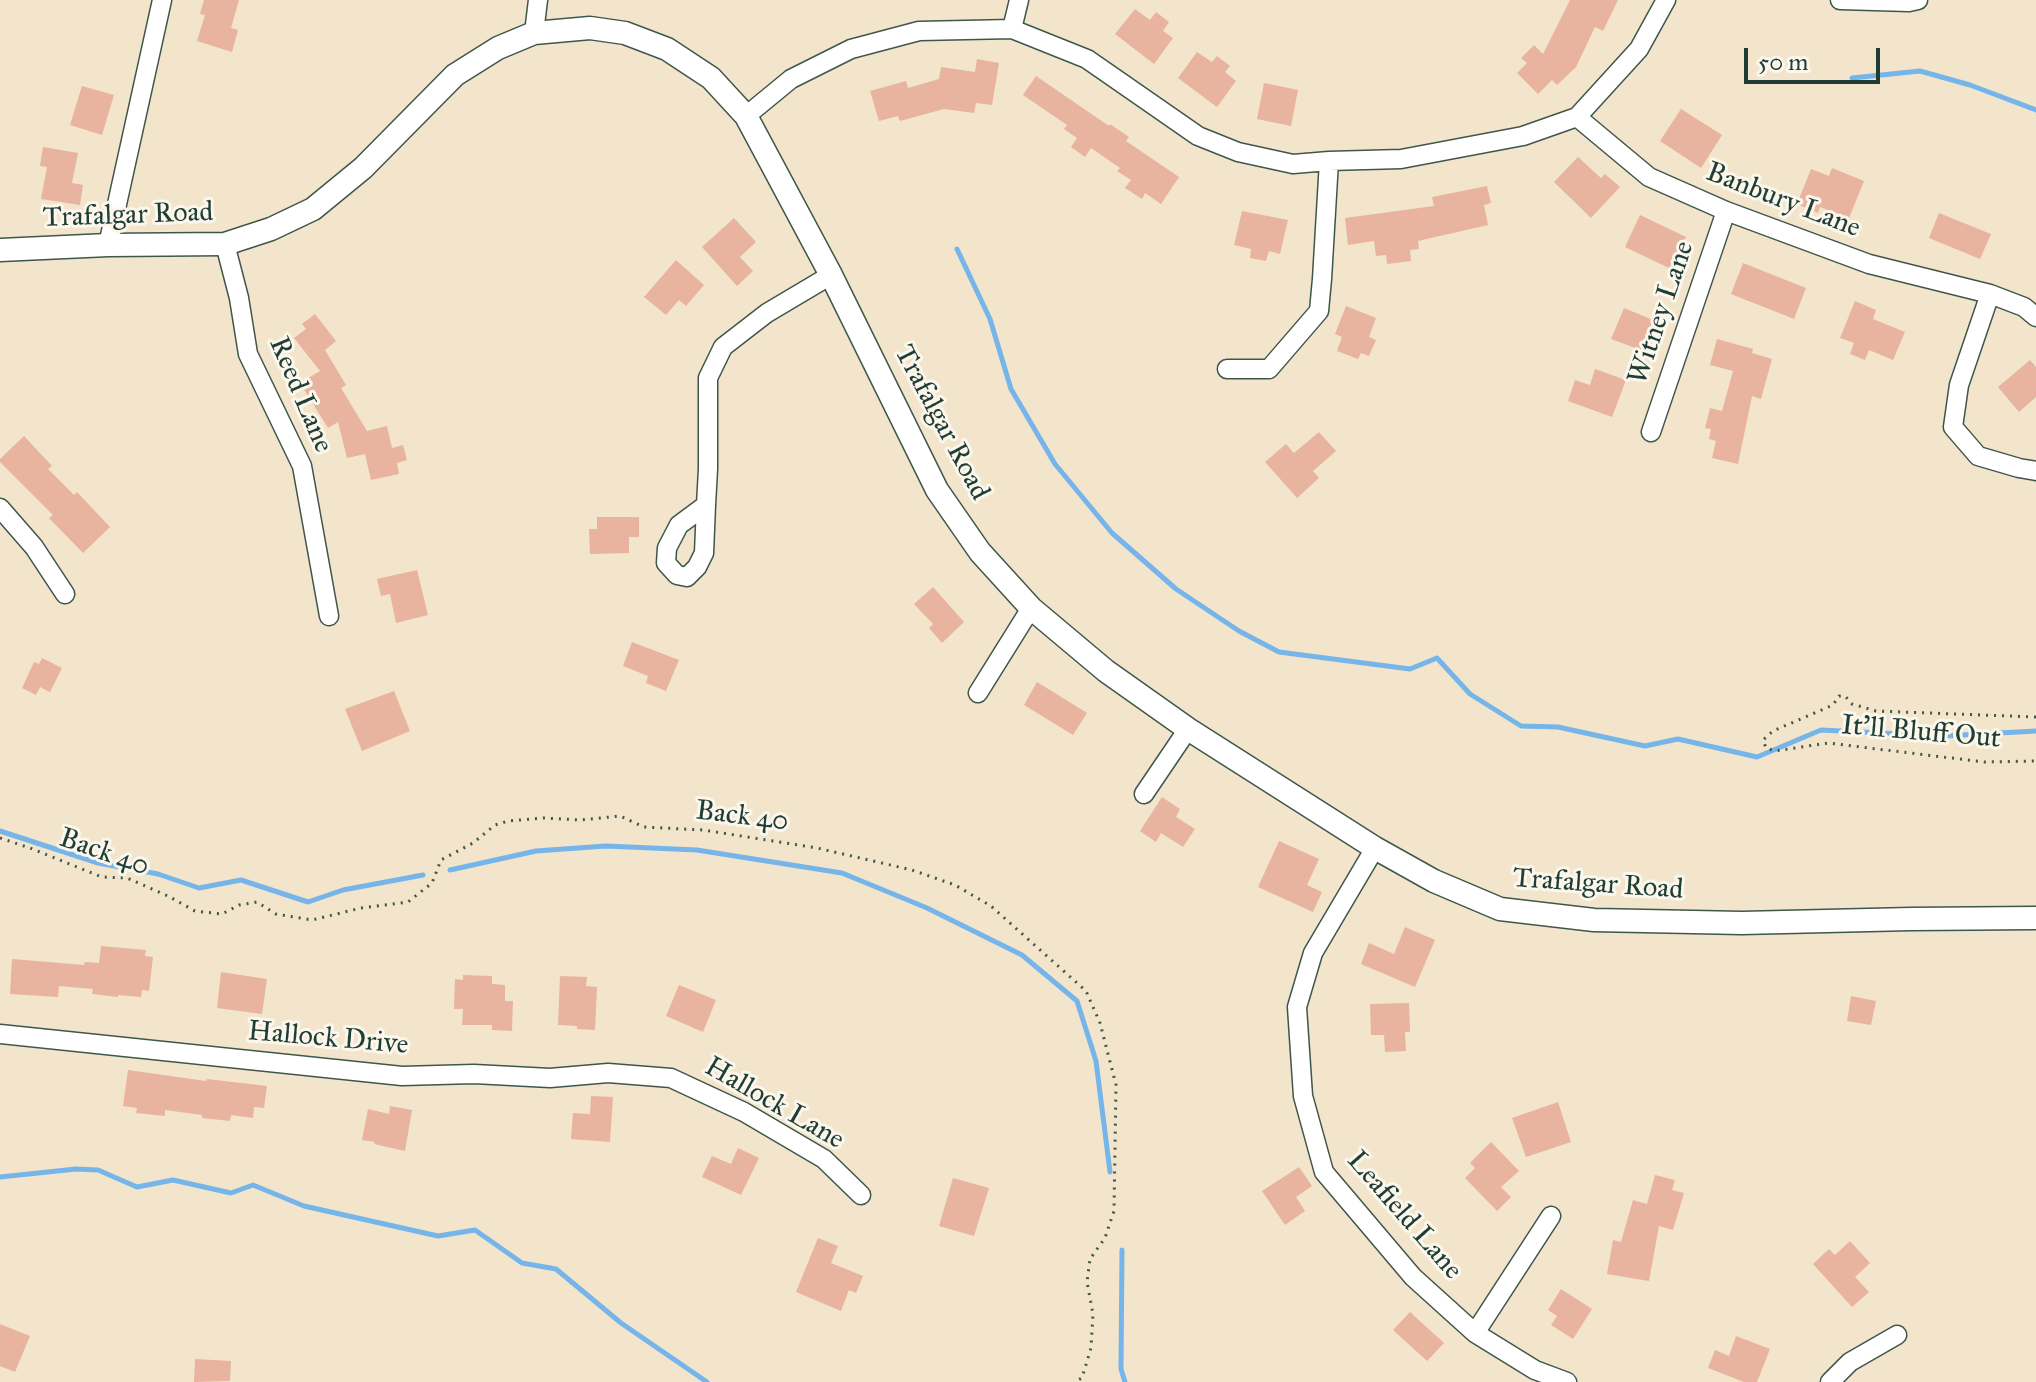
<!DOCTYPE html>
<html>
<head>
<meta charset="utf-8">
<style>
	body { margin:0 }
	#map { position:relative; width:2036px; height:1382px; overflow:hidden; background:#f2e5cb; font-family:"IM FELL Great Primer",serif }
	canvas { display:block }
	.scale { position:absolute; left:1744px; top:48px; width:136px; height:36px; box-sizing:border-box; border:4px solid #1f3d34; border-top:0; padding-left:10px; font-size:24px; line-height:28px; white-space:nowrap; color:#1f3d34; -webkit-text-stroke:6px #fbf7ec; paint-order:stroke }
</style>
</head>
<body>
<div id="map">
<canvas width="2036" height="1382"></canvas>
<div class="scale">50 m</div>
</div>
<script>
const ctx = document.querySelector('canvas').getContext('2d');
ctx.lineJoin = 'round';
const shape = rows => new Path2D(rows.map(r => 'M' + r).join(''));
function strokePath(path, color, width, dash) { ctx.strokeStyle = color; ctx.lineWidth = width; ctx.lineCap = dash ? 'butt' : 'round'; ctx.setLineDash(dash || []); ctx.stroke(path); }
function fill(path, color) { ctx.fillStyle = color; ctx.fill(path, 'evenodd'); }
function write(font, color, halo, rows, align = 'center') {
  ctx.font = font + ' "IM FELL Great Primer",serif'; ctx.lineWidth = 6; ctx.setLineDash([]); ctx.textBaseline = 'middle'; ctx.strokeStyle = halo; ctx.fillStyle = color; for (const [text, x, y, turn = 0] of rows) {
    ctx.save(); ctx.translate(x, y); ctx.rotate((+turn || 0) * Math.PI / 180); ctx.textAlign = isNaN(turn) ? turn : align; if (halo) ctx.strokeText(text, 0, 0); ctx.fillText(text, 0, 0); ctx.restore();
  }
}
const stream = shape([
	[1852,78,1920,71,1970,85,2036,110],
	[957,249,990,319,1011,389,1055,464,1112,533,1176,589,1239,631,1279,652,1410,669,1437,658,1470,694,1521,726,1558,727,1645,746,1678,739,1757,757,1821,730,1944,736,2036,731],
	[0,831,98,863,158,874,199,888,241,880,308,902,343,890,423,875],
	[450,870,536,851,606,846,697,850,842,873,927,908,1022,955,1077,1001,1096,1061,1110,1172],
	[0,1177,76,1169,98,1170,137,1187,173,1180,231,1193,253,1185,304,1206,438,1236,475,1230,522,1263,556,1269,621,1323,707,1382],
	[1122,1250,1121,1369,1125,1382]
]);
const building = shape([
	[204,0,239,0,231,28,238,30,232,52,197,41,205,15,200,14],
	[1570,0,1618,0,1603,31,1595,27,1576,67,1557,85,1552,80,1538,94,1517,73,1527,63,1521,58,1534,45,1543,54],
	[1135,9,1150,20,1156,12,1169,22,1163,31,1173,38,1154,64,1115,34],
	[1197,52,1212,62,1217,56,1230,66,1225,72,1236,81,1217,107,1178,78],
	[977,59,999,63,992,105,976,103,974,113,944,109,900,121,898,116,879,121,870,91,906,81,908,88,939,79,941,67,975,72],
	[1036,76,1109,126,1110,124,1129,137,1126,141,1179,177,1161,204,1145,193,1142,199,1125,188,1131,180,1117,171,1120,168,1091,148,1085,157,1071,147,1077,138,1064,129,1067,125,1023,95],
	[1264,83,1298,90,1291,126,1257,119],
	[82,86,114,95,102,135,70,125],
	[1681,109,1722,135,1701,168,1660,141],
	[43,147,78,153,72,183,83,185,80,205,41,199,47,167,40,166],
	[1578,157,1601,178,1605,174,1620,187,1591,218,1554,182],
	[1832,168,1864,181,1849,218,1820,207,1818,213,1797,204,1811,169,1829,176],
	[1487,186,1491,203,1484,205,1488,225,1418,241,1419,249,1410,250,1411,261,1387,264,1386,255,1376,256,1374,241,1348,245,1345,218,1434,206,1432,197],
	[1242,211,1288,220,1280,254,1269,251,1266,261,1250,258,1251,249,1234,245],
	[1939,213,1991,234,1980,259,1929,238],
	[1640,215,1686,237,1671,269,1625,247],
	[734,218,756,242,740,257,753,271,737,286,702,247],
	[676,260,704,285,686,306,679,300,666,315,644,297],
	[1743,263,1806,288,1794,319,1731,294],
	[1855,301,1876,310,1873,319,1905,332,1893,360,1869,350,1865,360,1850,354,1854,343,1840,338],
	[1346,306,1376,318,1369,337,1376,340,1369,356,1361,353,1358,359,1337,351,1342,337,1335,334],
	[1624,308,1653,320,1641,350,1611,339],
	[315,314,336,341,325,350,346,385,341,388,367,431,387,426,392,448,403,445,407,460,397,463,399,474,371,480,365,454,347,458,338,422,328,428,300,383,320,371,294,338,306,329,302,324],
	[1717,339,1753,349,1752,353,1772,359,1761,399,1752,396,1738,464,1712,458,1716,441,1709,439,1711,429,1705,428,1710,408,1722,411,1733,371,1710,365],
	[2030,360,2036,367,2036,397,2019,412,1998,387],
	[1595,369,1626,380,1612,417,1568,401,1575,380,1590,385],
	[1319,432,1336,451,1313,471,1319,478,1297,498,1265,462,1286,444,1294,453],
	[24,436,52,466,48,469,74,495,77,492,110,527,83,553,49,518,53,515,0,462,0,459],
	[597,517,639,517,639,537,629,537,629,553,590,554,589,529,597,529],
	[417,570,428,615,396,623,390,594,381,596,377,579],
	[933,587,964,622,942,643,929,628,933,624,914,604],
	[632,642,679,660,666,691,646,683,648,676,623,666],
	[42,658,62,668,50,692,40,687,36,695,22,688,34,662,39,664],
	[1037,682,1087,713,1073,735,1024,705],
	[394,691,410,731,362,751,345,709],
	[1162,797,1180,809,1176,817,1195,829,1183,847,1161,833,1156,842,1140,831],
	[1279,841,1319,859,1307,885,1322,892,1313,912,1258,887],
	[1405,927,1435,940,1415,987,1361,964,1369,943,1394,954],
	[101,946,146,950,145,956,153,957,149,991,142,990,141,997,118,995,118,997,92,994,93,989,59,986,58,997,10,994,12,959,84,965,85,962,99,963],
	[221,972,267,979,262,1014,217,1008],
	[463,975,492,976,492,984,505,985,505,1001,513,1001,512,1031,492,1030,492,1025,462,1025,463,1009,454,1009,455,979,463,980],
	[560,976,587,977,586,986,597,987,595,1030,577,1029,577,1026,558,1025],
	[679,985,716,1000,703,1032,666,1016],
	[1851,996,1876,1001,1871,1025,1847,1021],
	[1409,1003,1410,1032,1405,1032,1406,1051,1385,1052,1384,1035,1371,1035,1370,1004],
	[128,1070,206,1081,207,1079,267,1086,264,1108,254,1107,253,1118,231,1115,230,1121,202,1118,202,1115,165,1110,165,1116,136,1113,137,1108,123,1106],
	[591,1096,613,1097,610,1142,571,1139,573,1113,590,1114],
	[1558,1102,1571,1142,1526,1157,1512,1118],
	[390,1106,412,1110,405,1151,374,1144,375,1142,362,1140,368,1109,389,1114],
	[1491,1142,1519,1171,1501,1187,1511,1197,1497,1211,1465,1178,1475,1168,1470,1163],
	[738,1148,759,1158,741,1195,702,1177,712,1156,731,1164],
	[1299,1167,1312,1186,1296,1197,1305,1211,1285,1225,1262,1191],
	[1655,1175,1675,1180,1672,1190,1684,1193,1673,1230,1659,1226,1649,1281,1607,1274,1613,1240,1621,1242,1633,1200,1647,1204],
	[953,1178,989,1188,974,1236,939,1226],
	[818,1238,838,1246,831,1263,863,1276,856,1293,849,1290,841,1311,796,1292],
	[1850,1241,1870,1263,1855,1277,1869,1292,1852,1307,1813,1264,1829,1249,1835,1255],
	[1561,1289,1592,1309,1573,1339,1551,1325,1557,1316,1548,1310],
	[1410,1312,1444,1343,1427,1361,1393,1330],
	[0,1324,30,1336,15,1372,0,1366],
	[1736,1336,1770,1349,1757,1382,1744,1382,1708,1368,1715,1350,1729,1356],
	[195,1359,231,1361,230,1381,194,1382]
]);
const path = shape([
	[2036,717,1876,711,1852,704,1845,696,1839,696,1833,705,1773,731,1763,740,1766,748,1775,751,1828,743,1984,762,2036,761],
	[0,838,30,848,102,877,127,878,168,896,195,911,222,914,239,905,257,902,276,914,312,920,361,908,408,902,432,883,441,860,473,843,495,825,508,821,543,818,581,820,620,816,644,827,703,830,817,848,912,870,955,885,991,906,1086,991,1100,1023,1116,1085,1114,1211,1105,1238,1090,1259,1087,1282,1093,1314,1091,1348,1082,1378,1074,1382]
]);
const minor = shape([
	[1840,0,1909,2,1918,0],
	[1012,29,1019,0],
	[534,33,538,0],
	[746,116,791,79,851,49,919,31,1012,29,1087,59,1198,136,1238,152,1293,164,1329,161,1401,159,1523,136,1577,117,1639,49,1666,0],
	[1577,117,1649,177,1726,211,1869,264,1990,294],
	[225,244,239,298,248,354,302,466,329,616],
	[108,245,162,0],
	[2036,317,2024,307,1990,294,1959,385,1953,427,1978,456,2019,468,2036,471],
	[1227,369,1269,369,1319,311,1322,279,1329,161],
	[1651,432,1726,211],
	[706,505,704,553,697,567,687,577,677,575,666,563,667,548,679,525,706,505,708,469,708,378,723,347,767,313,831,275],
	[0,508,34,547,65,594],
	[978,693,1031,608],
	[1144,794,1188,729],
	[1375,848,1313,953,1297,1007,1303,1096,1324,1172,1413,1277,1475,1333,1535,1370,1567,1382],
	[0,1034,402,1076,474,1074,550,1078,608,1073,671,1078,744,1112,824,1159,861,1195],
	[1475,1333,1551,1216],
	[1830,1382,1850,1362,1897,1335]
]);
const tertiary = shape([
	[0,250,108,245,225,244,271,229,313,209,363,168,455,75,498,48,534,33,590,28,625,33,667,49,711,78,746,116,831,275,937,490,980,552,1031,608,1106,671,1188,729,1375,848,1434,881,1500,909,1594,920,1742,923,1911,919,2036,918]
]);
const streetNames = [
	["Banbury Lane",1783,201,21],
	["Trafalgar Road",128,216,-2],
	["Witney Lane",1662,313,-71],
	["Reed Lane",300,395,67],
	["Trafalgar Road",941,423,62],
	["It'll Bluff Out",1921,733,5],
	["Back 40",742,817,7],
	["Back 40",104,853,19],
	["Trafalgar Road",1598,885,4],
	["Hallock Drive",328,1039,5],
	["Hallock Lane",774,1104,30],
	["Leafield Lane",1404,1216,49]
];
strokePath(stream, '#76b5e9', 5);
fill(building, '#e8b39f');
strokePath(minor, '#3f564b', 21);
strokePath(tertiary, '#3f564b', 25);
strokePath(path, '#3f564b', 3, [2, 6]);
strokePath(minor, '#fff', 18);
strokePath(tertiary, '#fff', 22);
write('28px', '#1f3d34', '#fbf7ec', streetNames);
</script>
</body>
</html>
